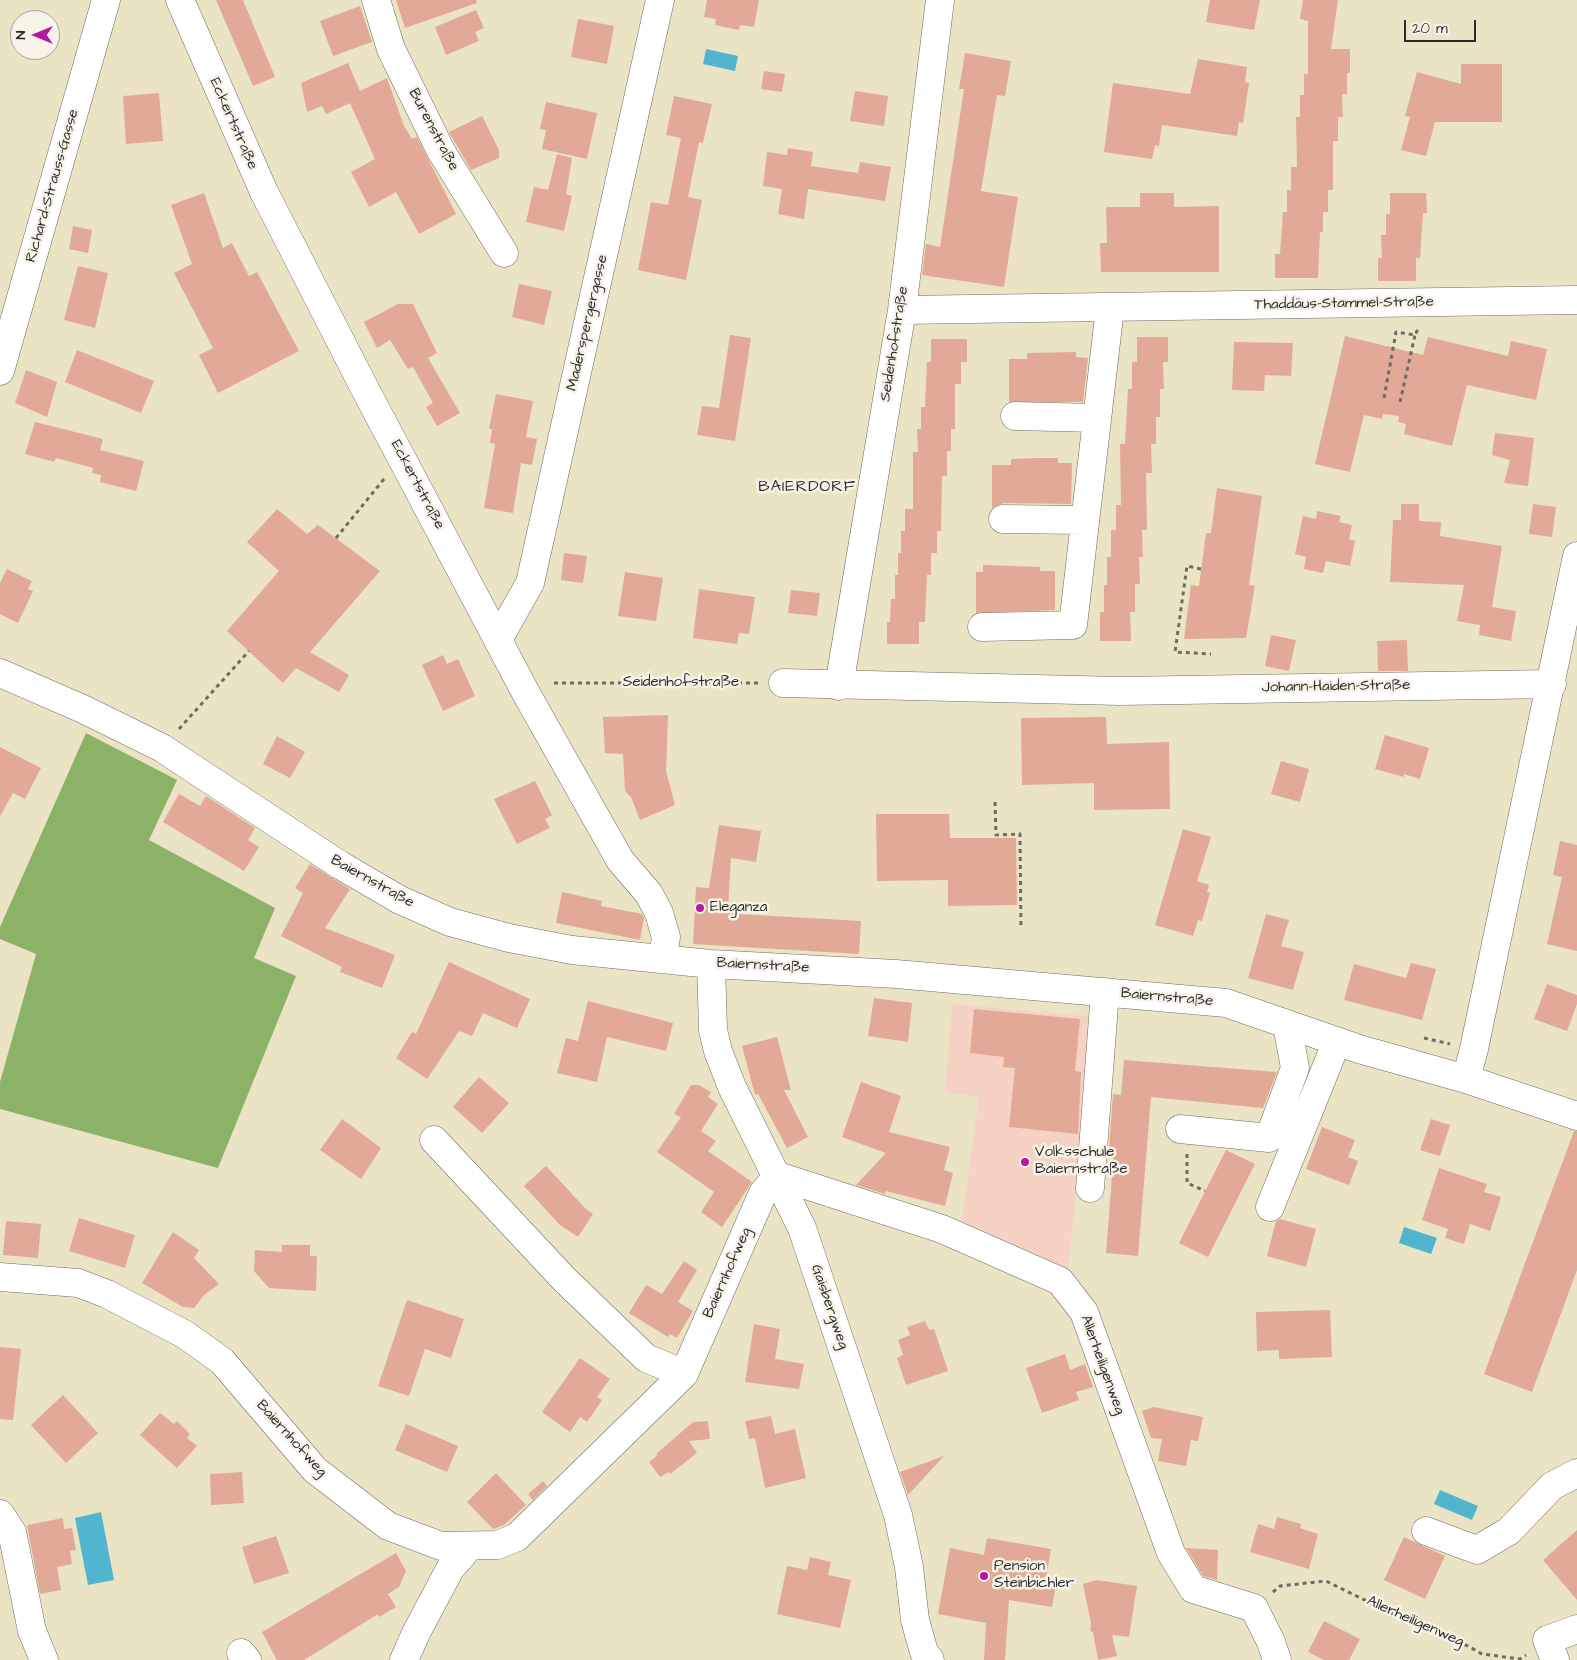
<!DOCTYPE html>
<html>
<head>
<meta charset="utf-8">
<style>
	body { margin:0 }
	#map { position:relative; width:1577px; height:1660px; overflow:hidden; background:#eae4c5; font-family:"Architects Daughter",sans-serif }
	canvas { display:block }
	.north { position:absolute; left:10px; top:10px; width:50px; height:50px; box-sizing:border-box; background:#f7f3e8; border:1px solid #a5a39c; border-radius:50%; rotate:270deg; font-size:14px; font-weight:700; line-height:20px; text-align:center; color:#2b2b2b }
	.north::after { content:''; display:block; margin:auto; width:18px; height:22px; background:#b5179e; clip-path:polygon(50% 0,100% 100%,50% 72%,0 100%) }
	.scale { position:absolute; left:1404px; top:20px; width:72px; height:22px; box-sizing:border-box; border:2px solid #2b2b2b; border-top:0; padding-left:6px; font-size:15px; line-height:18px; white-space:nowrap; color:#2b2b2b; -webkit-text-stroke:4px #f7f3e8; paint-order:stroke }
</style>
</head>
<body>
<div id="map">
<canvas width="1577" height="1660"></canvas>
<div class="north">N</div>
<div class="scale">20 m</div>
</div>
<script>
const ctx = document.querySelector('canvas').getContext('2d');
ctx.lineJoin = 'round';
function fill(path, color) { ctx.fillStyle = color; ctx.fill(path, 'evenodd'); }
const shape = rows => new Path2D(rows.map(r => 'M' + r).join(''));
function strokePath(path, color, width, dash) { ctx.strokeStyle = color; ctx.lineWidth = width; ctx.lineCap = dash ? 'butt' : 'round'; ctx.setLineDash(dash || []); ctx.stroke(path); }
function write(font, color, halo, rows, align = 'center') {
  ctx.font = font + ' "Architects Daughter",sans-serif'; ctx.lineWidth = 5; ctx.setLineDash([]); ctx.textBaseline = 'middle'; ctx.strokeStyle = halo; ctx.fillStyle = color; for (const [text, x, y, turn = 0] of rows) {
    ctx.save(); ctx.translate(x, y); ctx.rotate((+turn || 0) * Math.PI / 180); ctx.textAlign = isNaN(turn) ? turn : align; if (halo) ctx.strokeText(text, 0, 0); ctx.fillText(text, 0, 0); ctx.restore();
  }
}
const built = shape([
	[952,1004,1096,1017,1068,1269,994,1249,961,1227,979,1097,945,1092]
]);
const forest = shape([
	[86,733,177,780,149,840,275,908,254,958,296,976,218,1168,0,1109,0,1082,36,954,0,939,0,927]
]);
const water = shape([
	[706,49,738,56,735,71,703,64],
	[1404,1227,1437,1238,1431,1254,1399,1243],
	[1440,1490,1478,1506,1472,1520,1434,1504],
	[101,1512,114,1580,88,1585,75,1518]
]);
const building = shape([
	[216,0,243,0,275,77,253,86],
	[396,0,476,0,477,3,405,28],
	[707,0,759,0,754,27,740,25,739,30,715,25,716,19,704,17],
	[1210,0,1260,0,1254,30,1206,22],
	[1303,0,1338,0,1331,49,1350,49,1350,73,1347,73,1347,94,1342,94,1343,117,1338,117,1338,141,1333,141,1333,190,1328,190,1328,212,1323,212,1323,232,1320,232,1318,278,1275,278,1275,254,1280,254,1283,212,1287,212,1287,190,1291,190,1291,167,1297,167,1296,117,1300,117,1300,95,1304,95,1304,74,1308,74,1308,21,1300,19],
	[360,6,372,42,333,56,320,21],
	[476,10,484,28,475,32,479,41,446,55,435,27],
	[578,19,614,26,607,64,571,57],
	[965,53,1011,61,1005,96,997,95,981,191,1018,197,1004,287,922,275,926,244,940,247,964,89,959,89],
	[1198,59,1247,67,1245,82,1249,83,1243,123,1239,122,1237,136,1162,125,1159,146,1155,145,1152,159,1104,152,1113,83,1190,94],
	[348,63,360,91,387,78,404,126,412,139,417,137,456,214,419,234,396,192,369,207,351,172,375,159,350,103,326,114,322,106,307,112,301,83],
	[1461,64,1502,64,1502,122,1435,122,1426,156,1401,150,1410,117,1405,116,1417,72,1461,84],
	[764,71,785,74,782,92,761,89],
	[855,91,888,96,884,126,850,121],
	[159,93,163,141,126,144,123,96],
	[674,96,712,104,703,143,699,142,688,197,702,200,686,280,638,270,651,202,668,205,681,138,666,135],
	[546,102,597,113,587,159,542,149,546,130,540,129],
	[482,116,499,150,499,158,471,170,449,132],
	[788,148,813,152,811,166,858,173,860,162,891,167,885,201,808,189,804,219,778,214,782,189,763,186,767,152,787,155],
	[557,154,572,158,566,194,572,196,564,231,526,222,534,187,548,190],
	[204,193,223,248,232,243,249,276,257,272,299,351,218,393,199,355,213,348,174,273,192,264,171,205],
	[1140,193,1174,193,1174,207,1219,206,1219,272,1101,272,1100,243,1107,243,1106,207,1140,207],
	[1390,193,1426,193,1427,213,1423,213,1420,258,1416,258,1416,281,1378,281,1378,258,1382,258,1381,235,1386,235,1386,214,1390,214],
	[73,226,92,230,88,253,69,249],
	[78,266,108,273,95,328,64,320],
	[519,284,552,291,544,325,512,317],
	[398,304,413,304,437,353,428,358,460,413,437,426,426,407,433,403,413,367,408,369,390,340,377,348,364,322],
	[730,335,751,338,735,441,697,435,702,406,719,408],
	[1345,336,1423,355,1428,337,1508,356,1511,341,1547,349,1536,400,1467,385,1452,446,1404,434,1406,424,1398,422,1399,416,1383,414,1382,419,1364,415,1350,472,1315,464],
	[1137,337,1168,337,1168,362,1163,362,1164,389,1160,389,1160,417,1156,417,1156,444,1151,444,1152,473,1146,473,1147,530,1142,530,1143,557,1139,557,1140,584,1135,584,1135,612,1130,612,1131,641,1100,641,1100,612,1104,612,1104,585,1107,585,1107,557,1111,557,1111,530,1116,530,1116,505,1121,505,1120,444,1125,444,1128,389,1132,389,1132,362,1137,362],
	[931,339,967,339,967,362,961,362,961,384,955,384,955,429,951,429,951,451,947,451,947,476,942,476,941,531,937,531,937,553,931,553,931,575,927,575,925,622,919,622,919,644,887,644,887,622,890,622,891,599,895,599,895,575,898,575,898,553,901,553,901,531,905,531,905,509,913,509,913,452,918,452,917,429,921,429,921,407,925,407,927,362,931,362],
	[1234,342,1293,343,1291,376,1265,375,1264,391,1232,390],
	[77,350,154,381,141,413,65,382],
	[1076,352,1076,357,1088,358,1083,402,1009,402,1009,359,1027,359,1027,353],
	[26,370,57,382,47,417,15,403],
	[496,394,533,401,526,437,537,439,532,465,521,463,513,513,484,508,495,444,490,443,492,429,489,429],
	[35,422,103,439,100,450,144,461,136,491,100,482,101,475,92,473,93,468,56,458,54,462,25,454],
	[1495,433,1534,438,1528,486,1504,483,1510,460,1492,455],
	[1037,458,1058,458,1058,463,1072,463,1071,504,1003,503,992,508,992,465,1011,465,1011,459],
	[1217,488,1262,496,1249,585,1255,586,1246,638,1184,639,1191,585,1199,586,1206,533,1211,533],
	[1401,504,1419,504,1419,521,1441,522,1440,536,1502,546,1492,607,1516,611,1511,641,1479,635,1480,625,1457,621,1464,585,1390,582,1393,520,1401,520],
	[1533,504,1556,507,1552,537,1529,534],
	[277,509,307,534,318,525,380,571,310,652,349,675,339,692,296,668,283,683,227,631,279,571,247,542],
	[1317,511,1341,516,1339,522,1352,525,1349,539,1355,541,1350,566,1326,561,1323,573,1304,569,1306,557,1295,554,1303,516,1316,519],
	[564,553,587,556,583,583,561,580],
	[983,565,1040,567,1040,571,1055,571,1055,610,976,613,976,572,983,572],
	[7,569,32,581,28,589,33,591,18,623,0,614,0,583],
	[625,572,663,578,656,621,618,616],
	[699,589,755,597,749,634,739,633,737,644,693,638],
	[791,590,820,593,817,616,788,613],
	[1271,635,1296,640,1289,671,1265,666],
	[1407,640,1408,671,1378,671,1377,641],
	[443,655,447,664,458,659,475,696,443,711,422,665],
	[668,715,666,771,675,805,640,820,631,797,625,791,623,754,605,753,603,717],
	[1106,717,1107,744,1169,742,1170,809,1094,810,1094,783,1022,785,1021,718],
	[1385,735,1429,748,1420,779,1404,774,1404,777,1375,769],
	[277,736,305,752,290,778,263,764],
	[0,747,41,768,25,799,13,793,0,816],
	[1281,761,1309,769,1300,802,1271,794],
	[535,781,552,815,545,819,550,828,517,844,494,799],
	[179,794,200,806,206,796,255,828,248,840,259,847,244,871,163,822],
	[876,814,949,814,950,838,1016,838,1017,905,948,906,948,880,877,881],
	[719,825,761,831,756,862,731,858,728,909,738,910,738,914,861,921,859,954,693,944,696,887,709,888],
	[1183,829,1211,837,1197,881,1209,885,1207,892,1210,893,1202,921,1198,920,1193,936,1155,925],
	[1560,841,1577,845,1577,951,1547,944,1562,877,1553,875],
	[310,864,350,889,325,928,395,955,382,988,340,972,342,967,281,936,303,893,295,888],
	[562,892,602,901,601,906,642,914,644,918,640,940,556,923],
	[1266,914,1289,920,1281,946,1304,952,1293,990,1248,978],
	[449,962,530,999,517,1028,483,1013,472,1036,459,1031,427,1079,396,1058,412,1032,416,1034],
	[1411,963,1436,969,1422,1020,1344,1000,1354,964,1406,978],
	[1547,984,1577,995,1577,1004,1567,1031,1534,1019],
	[874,998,912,1003,908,1042,868,1036],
	[588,1001,673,1023,666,1051,607,1037,597,1082,557,1073,566,1038,578,1041],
	[974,1009,1080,1019,1075,1071,1081,1072,1078,1134,1009,1127,1015,1068,1003,1067,1004,1057,970,1053],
	[777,1037,791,1090,784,1090,808,1137,787,1148,758,1094,755,1095,742,1046],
	[1124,1060,1277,1072,1263,1108,1151,1097,1138,1256,1106,1253,1114,1150,1109,1149,1113,1094,1121,1095],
	[479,1077,509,1103,482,1133,453,1107],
	[861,1082,901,1096,889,1132,950,1147,944,1170,953,1173,945,1206,886,1191,885,1194,856,1185,886,1153,842,1137],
	[691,1085,699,1085,711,1092,708,1097,718,1104,701,1131,716,1141,708,1151,752,1182,722,1227,701,1212,714,1192,657,1152,681,1117,674,1114],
	[342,1119,381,1148,361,1179,320,1150],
	[1431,1119,1450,1125,1440,1156,1420,1150],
	[1322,1127,1355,1140,1348,1157,1358,1161,1349,1185,1306,1169],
	[1574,1131,1577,1131,1577,1270,1532,1392,1484,1374],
	[1226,1150,1255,1164,1208,1257,1179,1243],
	[546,1166,586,1209,593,1214,578,1237,560,1225,524,1186],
	[1439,1168,1487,1184,1484,1192,1501,1197,1490,1231,1470,1224,1464,1244,1445,1238,1448,1229,1422,1220],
	[79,1218,135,1235,125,1268,69,1251],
	[1280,1219,1316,1229,1306,1267,1267,1256,1276,1221],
	[6,1221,41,1224,38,1258,3,1255],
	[173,1232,199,1250,194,1258,219,1284,204,1295,194,1308,183,1307,142,1283],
	[282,1245,310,1245,310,1256,317,1256,316,1291,269,1288,254,1271,255,1250,282,1252],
	[684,1261,697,1270,678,1302,693,1311,677,1338,670,1334,668,1337,629,1313,646,1285,662,1294],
	[407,1300,464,1319,451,1358,425,1349,409,1396,378,1386],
	[1330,1310,1332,1357,1279,1359,1279,1350,1257,1351,1256,1312],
	[925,1321,929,1330,934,1329,948,1371,906,1385,897,1358,903,1355,898,1340,910,1335,907,1327],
	[754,1324,780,1329,775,1359,804,1364,799,1389,745,1382],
	[0,1347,21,1349,13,1420,0,1419],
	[1065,1354,1070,1370,1085,1364,1093,1387,1076,1392,1079,1400,1042,1413,1026,1368],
	[580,1358,610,1379,597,1397,602,1400,587,1422,580,1417,570,1432,542,1412],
	[63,1395,98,1433,66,1463,31,1425],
	[1154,1407,1203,1417,1198,1441,1191,1440,1186,1466,1158,1461,1162,1439,1151,1438,1142,1411],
	[160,1413,174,1424,177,1421,190,1434,187,1438,197,1446,177,1468,140,1435],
	[771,1416,775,1434,795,1429,806,1478,765,1488,755,1438,749,1439,745,1421],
	[708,1421,710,1439,689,1441,697,1453,670,1474,669,1472,660,1477,649,1462,658,1455,656,1454,693,1422],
	[406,1424,458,1446,447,1472,395,1450],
	[944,1456,908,1495,900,1472],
	[242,1472,244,1503,211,1505,210,1474],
	[496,1473,526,1505,504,1525,493,1529,467,1502],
	[543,1481,547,1486,533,1500,528,1494],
	[1277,1517,1301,1524,1300,1528,1318,1534,1309,1569,1250,1552,1258,1524,1274,1529],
	[63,1518,64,1529,72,1528,76,1550,70,1551,72,1564,57,1567,61,1590,40,1594,27,1525],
	[1577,1530,1577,1600,1543,1560],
	[276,1536,289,1573,254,1584,242,1547],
	[1404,1537,1445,1556,1425,1599,1384,1580],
	[987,1538,1051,1549,1045,1583,1056,1585,1052,1607,1009,1600,1005,1660,984,1660,986,1623,938,1614,950,1548,984,1555],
	[1186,1548,1218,1550,1217,1580,1203,1576],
	[396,1553,406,1571,399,1587,388,1594,396,1607,379,1617,378,1614,304,1660,277,1660,262,1632],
	[810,1557,831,1562,828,1575,851,1580,840,1628,777,1614,787,1566,807,1570],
	[1097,1580,1137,1586,1129,1637,1112,1635,1117,1656,1098,1660,1093,1632,1090,1631,1091,1623,1083,1584],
	[1324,1621,1360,1639,1349,1660,1324,1660,1308,1652]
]);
const path = shape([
	[1384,398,1396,332,1415,335,1418,329],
	[1400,402,1415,335],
	[336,538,384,479],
	[1201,569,1187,566,1175,652,1211,654],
	[554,683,758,683],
	[179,729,249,651],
	[995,802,996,835,1020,834,1021,929],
	[1424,1038,1450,1044],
	[1187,1154,1187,1183,1205,1191],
	[1273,1592,1280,1586,1326,1581,1399,1617,1468,1646,1482,1654,1520,1659,1526,1655]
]);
const minor = shape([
	[180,0,264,192,365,389,527,695,620,860,649,894,659,913,666,937,663,958],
	[376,0,391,49,441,151,504,253],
	[902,310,1577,300],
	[0,371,106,0],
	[1015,416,1096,418],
	[1003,519,1084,520],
	[982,627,1073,625,1110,308],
	[499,638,530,583,660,0],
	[0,673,83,709,162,748,340,865,400,900,450,922,509,938,572,950,711,964,896,974,1226,1003,1359,1049,1466,1079,1577,1116],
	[783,683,1120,691,1552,684],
	[839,686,902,310,940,0],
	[711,964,713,1030,718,1051,732,1087,802,1228,898,1515,909,1567,915,1620,924,1652,930,1660],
	[1466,1079,1474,1049,1577,556],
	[1180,1129,1269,1138,1295,1068,1287,1024],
	[434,1140,564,1279,646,1358,684,1374],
	[778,1176,942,1229,1060,1281,1084,1312,1171,1553,1193,1589,1254,1608,1271,1642,1277,1660],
	[1090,1188,1105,992],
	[1270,1207,1337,1041],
	[0,1277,78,1283,107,1294,184,1334,222,1361,315,1470,388,1526,441,1546,498,1545,517,1537,684,1374,763,1193,778,1176],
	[0,1514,12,1532,32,1631,44,1660],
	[1426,1531,1477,1550,1509,1531,1552,1486,1577,1473],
	[241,1653,247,1660],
	[404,1660,416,1633,450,1569,470,1546],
	[1555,1660,1547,1640,1577,1629]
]);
const markers = [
	[700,908,5,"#b5179e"],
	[1025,1162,5,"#b5179e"],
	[984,1576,5,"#b5179e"]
];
const streetNames = [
	["Eckertstraße",233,124,66],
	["Burenstraße",433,130,62],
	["Richard-Strauss-Gasse",53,186,-74],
	["Thaddäus-Stammel-Straße",1344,304,-1],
	["Maderspergergasse",588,323,-77],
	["Seidenhofstraße",895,344,-81],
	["Eckertstraße",417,485,62],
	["Seidenhofstraße",681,683],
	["Johann-Haiden-Straße",1336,687,-1],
	["Baiernstraße",372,882,29],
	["Baiernstraße",763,966,3],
	["Baiernstraße",1167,998,5],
	["Baiernhofweg",728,1273,-66],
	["Gaisbergweg",829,1307,71],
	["Allerheiligenweg",1102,1365,70],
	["Baiernhofweg",291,1439,48],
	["Allerheiligenweg",1415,1622,24]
];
const poiNames = [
	["Eleganza",710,908],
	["Volksschule",1035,1153],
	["Baiernstraße",1035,1170],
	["Pension",994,1567],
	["Steinbichler",994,1584]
];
const neighbourhoodNames = [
	["BAIERDORF",807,488]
];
fill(built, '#f6d2c5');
fill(forest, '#8cb268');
fill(water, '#51b5d0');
fill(building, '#e2a997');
strokePath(minor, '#6e6c61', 29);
strokePath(path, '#6e6c61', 3, [4, 4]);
strokePath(minor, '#fff', 28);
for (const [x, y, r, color] of markers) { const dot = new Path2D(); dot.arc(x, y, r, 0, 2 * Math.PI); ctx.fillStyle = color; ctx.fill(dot); strokePath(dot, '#f7f3e8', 2); }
write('15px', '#2b2b2b', '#f7f3e8', streetNames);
write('15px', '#2b2b2b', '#f7f3e8', poiNames, 'left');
ctx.letterSpacing = '1px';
write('16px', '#2b2b2b', '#f7f3e8', neighbourhoodNames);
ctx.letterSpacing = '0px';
</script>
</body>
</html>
